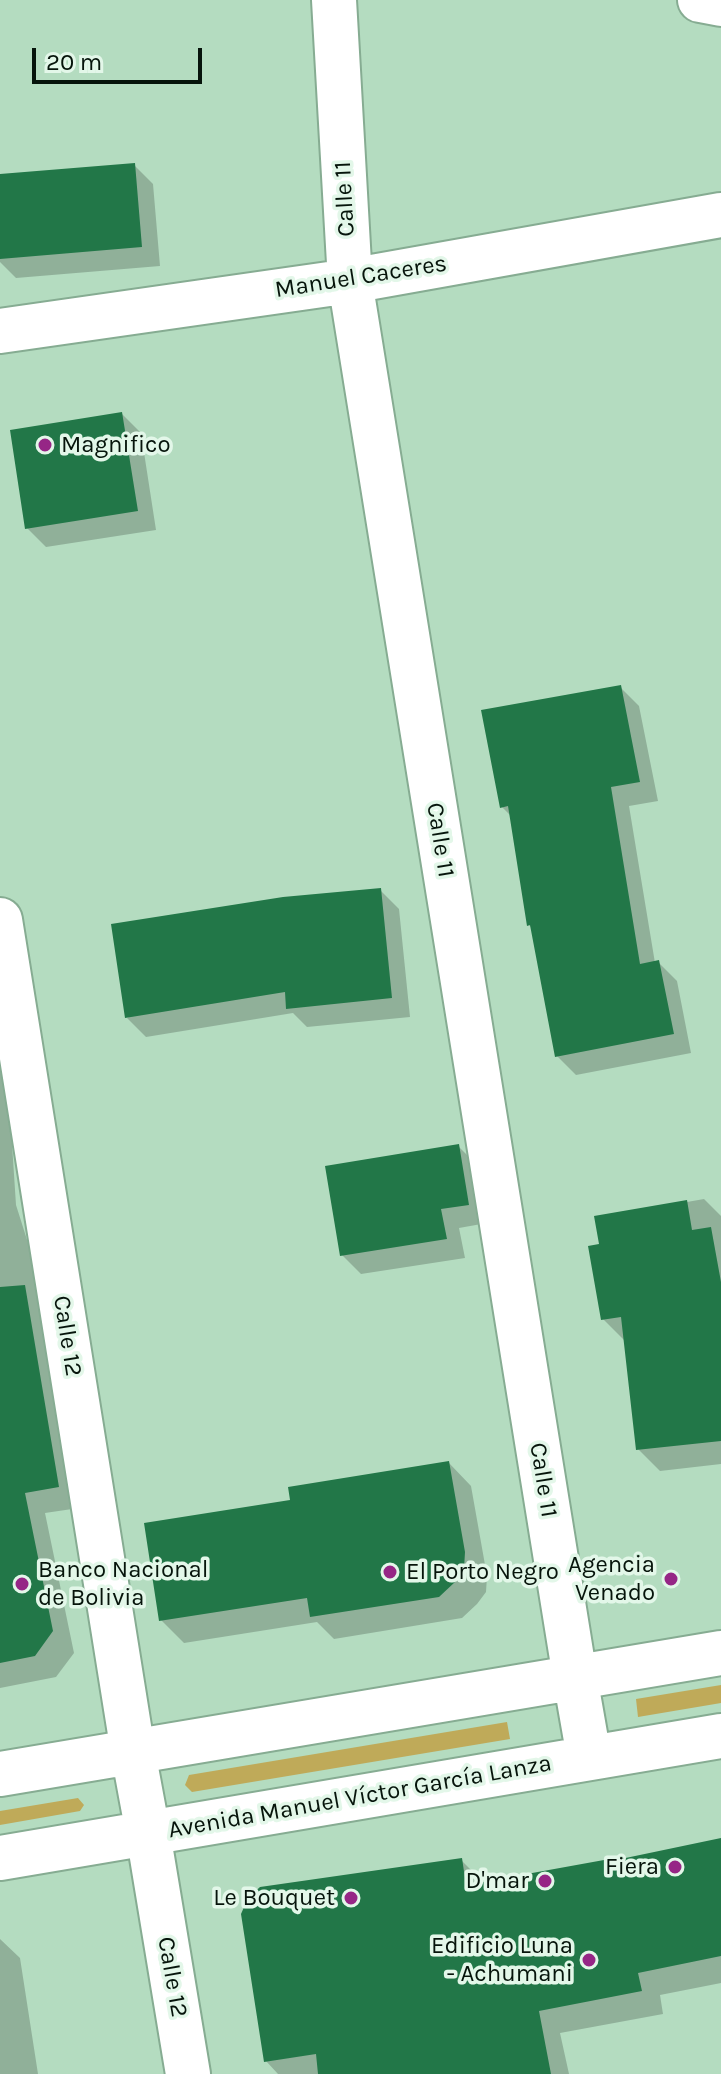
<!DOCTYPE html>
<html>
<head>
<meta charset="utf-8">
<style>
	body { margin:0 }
	#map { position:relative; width:721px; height:2074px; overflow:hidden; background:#b4dcc0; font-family:Karla,sans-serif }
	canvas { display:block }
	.scale { position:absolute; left:32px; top:48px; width:170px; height:36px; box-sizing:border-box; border:4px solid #06140b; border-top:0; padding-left:10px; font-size:24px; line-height:28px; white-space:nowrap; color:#06140b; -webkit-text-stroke:6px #e3f7e9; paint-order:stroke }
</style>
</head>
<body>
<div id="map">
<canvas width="721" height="2074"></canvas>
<div class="scale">20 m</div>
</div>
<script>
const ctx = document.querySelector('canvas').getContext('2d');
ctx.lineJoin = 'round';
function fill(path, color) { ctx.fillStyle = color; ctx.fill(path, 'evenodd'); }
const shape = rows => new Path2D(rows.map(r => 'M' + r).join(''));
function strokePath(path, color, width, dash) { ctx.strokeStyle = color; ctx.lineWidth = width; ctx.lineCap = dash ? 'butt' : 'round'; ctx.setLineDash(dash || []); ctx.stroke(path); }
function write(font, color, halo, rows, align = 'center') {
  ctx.font = font + ' Karla,sans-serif'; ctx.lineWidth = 7; ctx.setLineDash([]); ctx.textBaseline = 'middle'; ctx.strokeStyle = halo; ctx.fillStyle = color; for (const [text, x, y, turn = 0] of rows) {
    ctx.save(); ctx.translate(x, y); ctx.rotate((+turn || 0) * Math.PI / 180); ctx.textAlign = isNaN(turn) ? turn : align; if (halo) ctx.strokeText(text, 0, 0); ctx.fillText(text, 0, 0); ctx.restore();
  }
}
const green = shape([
	[721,1685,721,1703,638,1717,636,1699],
	[507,1722,510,1739,192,1792,185,1785,189,1775],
	[78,1798,84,1805,80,1811,0,1825,0,1811]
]);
const shadow = shape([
	[134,165,153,184,160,266,16,278,0,262,0,176],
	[122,414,141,433,156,530,46,547,27,528],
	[620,687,639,706,658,801,629,806,655,963,658,962,677,981,691,1053,576,1075,557,1056,532,928,529,925,511,816,502,807],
	[380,890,399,909,410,1017,307,1027,293,1013,146,1037,127,1018],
	[0,1071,9,1098,16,1205,41,1284,79,1508,45,1513,74,1653,56,1677,0,1688],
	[458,1146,477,1165,487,1223,459,1228,465,1258,361,1274,342,1255],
	[704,1199,721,1216,721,1464,660,1471,638,1449,626,1342,603,1319,601,1246,596,1218],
	[449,1463,471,1486,487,1576,486,1592,477,1604,462,1618,334,1639,317,1622,184,1643,161,1620],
	[721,1842,721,1983,660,1995,663,2014,560,2033,569,2074,278,2074,266,2061,461,1860,485,1884],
	[0,1939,20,1958,38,2074,0,2074]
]);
const building = shape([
	[135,163,142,247,0,259,0,174],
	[122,412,138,511,25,529,10,430],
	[621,685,640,782,611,787,640,964,659,960,674,1034,555,1057,530,925,527,926,508,806,500,808,481,710],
	[381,888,392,998,286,1009,285,992,125,1018,111,924,283,897],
	[459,1144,469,1205,441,1209,447,1239,340,1256,325,1166],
	[687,1200,692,1230,711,1227,721,1282,721,1441,636,1450,621,1317,601,1320,588,1246,599,1244,594,1216],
	[25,1285,59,1487,25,1493,53,1631,35,1656,0,1663,0,1287],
	[449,1461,465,1552,464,1569,455,1582,439,1597,310,1617,307,1598,159,1621,144,1523,290,1500,288,1487],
	[721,1838,721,1956,638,1973,642,1991,539,2011,551,2074,318,2074,316,2054,264,2062,241,1914,248,1898,260,1887,462,1858,466,1885,615,1858,616,1860]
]);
const minor = shape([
	[334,0,350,281,575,1677],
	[700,0,721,4],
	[0,331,350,281,721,215],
	[0,920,133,1752],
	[148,1833,188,2074]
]);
const secondary = shape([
	[575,1677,589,1757],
	[133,1752,148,1833],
	[0,1774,721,1653],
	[0,1858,721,1736]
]);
const markers = [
	[45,445,8,"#962686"],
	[390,1572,8,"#962686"],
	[671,1579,8,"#962686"],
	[22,1584,8,"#962686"],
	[675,1867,8,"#962686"],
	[545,1881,8,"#962686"],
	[351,1898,8,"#962686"],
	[589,1960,8,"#962686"]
];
const streetNames = [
	["Calle 11",345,199,-93],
	["Manuel Caceres",361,277,-9],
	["Calle 11",440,840,81],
	["Calle 12",67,1336,81],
	["Calle 11",543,1480,81],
	["Avenida Manuel Víctor García Lanza",360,1797,-10],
	["Calle 12",172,1977,80]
];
const poiNames = [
	["Magnifico",61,445,"left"],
	["Agencia",655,1565],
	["Venado",655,1593],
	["Banco Nacional",38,1570,"left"],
	["de Bolivia",38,1598,"left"],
	["El Porto Negro",406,1572,"left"],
	["Fiera",659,1867],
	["D'mar",529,1881],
	["Le Bouquet",335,1898],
	["Edificio Luna",573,1946],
	["- Achumani",573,1974]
];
fill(green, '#bfaa59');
fill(shadow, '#0003');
fill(building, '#227748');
strokePath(minor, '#86ac92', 48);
strokePath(secondary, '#86ac92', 48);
strokePath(minor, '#fff', 44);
strokePath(secondary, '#fff', 44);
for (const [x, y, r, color] of markers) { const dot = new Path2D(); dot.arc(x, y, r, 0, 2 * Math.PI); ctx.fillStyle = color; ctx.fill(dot); strokePath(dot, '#e3f7e9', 3); }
write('24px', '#06140b', '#e3f7e9', streetNames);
write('24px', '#06140b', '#e3f7e9', poiNames, 'right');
</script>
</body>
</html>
